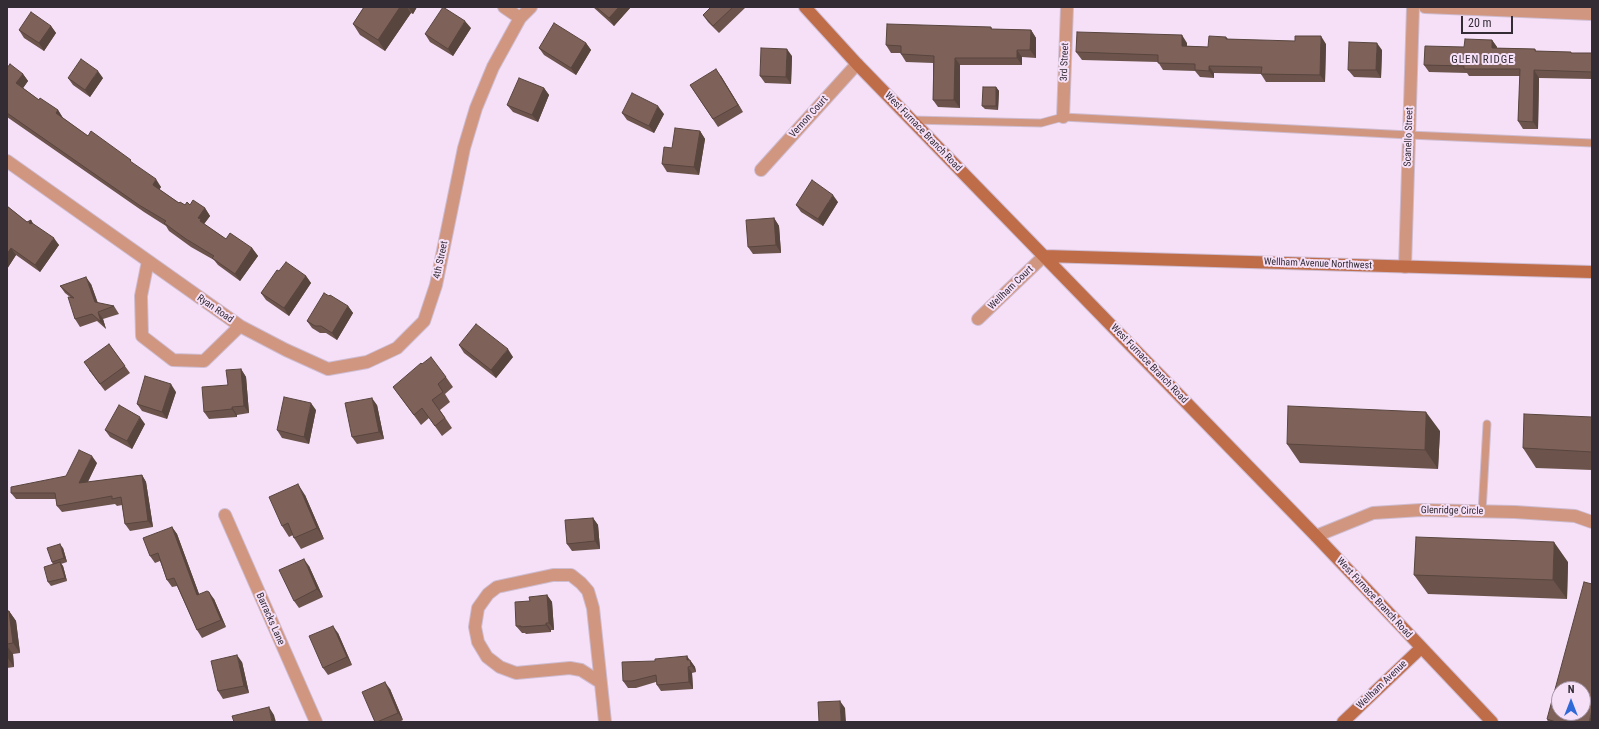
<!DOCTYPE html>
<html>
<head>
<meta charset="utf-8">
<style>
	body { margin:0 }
	#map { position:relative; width:1599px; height:729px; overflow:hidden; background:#f5e0f8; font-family:"Roboto Condensed",sans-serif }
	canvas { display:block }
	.frame { position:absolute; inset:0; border:8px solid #342c35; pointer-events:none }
	.north { position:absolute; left:1551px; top:681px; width:40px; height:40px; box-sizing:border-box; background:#f5e0f8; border:1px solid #a898aa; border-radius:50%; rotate:0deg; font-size:11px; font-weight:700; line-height:16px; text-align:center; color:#342c35 }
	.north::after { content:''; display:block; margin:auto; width:14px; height:18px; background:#306ad8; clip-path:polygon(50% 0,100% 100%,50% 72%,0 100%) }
	.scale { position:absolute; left:1461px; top:16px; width:52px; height:18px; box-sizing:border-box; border:2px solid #342c35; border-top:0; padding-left:5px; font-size:12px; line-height:14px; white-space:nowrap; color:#342c35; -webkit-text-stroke:3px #f5e0f8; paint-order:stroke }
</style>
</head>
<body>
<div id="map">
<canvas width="1599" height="729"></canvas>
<div class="frame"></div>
<div class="north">N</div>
<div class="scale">20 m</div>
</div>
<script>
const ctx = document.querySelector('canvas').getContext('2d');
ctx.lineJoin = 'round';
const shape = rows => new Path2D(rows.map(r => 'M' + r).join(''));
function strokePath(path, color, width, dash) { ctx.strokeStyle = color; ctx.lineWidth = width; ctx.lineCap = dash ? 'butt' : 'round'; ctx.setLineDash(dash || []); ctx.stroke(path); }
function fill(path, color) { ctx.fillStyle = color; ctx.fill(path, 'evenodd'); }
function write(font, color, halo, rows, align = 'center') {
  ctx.font = font + ' "Roboto Condensed",sans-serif'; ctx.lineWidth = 4; ctx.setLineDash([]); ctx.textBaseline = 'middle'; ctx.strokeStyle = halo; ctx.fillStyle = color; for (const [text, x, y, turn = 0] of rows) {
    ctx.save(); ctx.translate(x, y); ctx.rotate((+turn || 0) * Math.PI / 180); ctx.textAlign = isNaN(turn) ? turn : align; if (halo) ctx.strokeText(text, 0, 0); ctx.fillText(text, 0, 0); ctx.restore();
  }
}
const lane = shape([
	[912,120,1041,123,1063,117,1409,135,1592,143],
	[1482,512,1487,424]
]);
const street = shape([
	[504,7,520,18],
	[1425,7,1592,14],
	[1063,117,1067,7],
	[7,161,240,326,286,350,328,369,367,362,397,348,424,321,436,285,464,148,476,108,493,67,520,18,531,7],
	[761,170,857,64],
	[148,261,141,296,142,336,173,360,204,361,240,326],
	[1405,267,1413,7],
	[978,319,1044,256],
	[225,515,316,722],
	[1316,536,1373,513,1421,510,1515,512,1575,516,1592,522],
	[600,682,581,670,570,668,516,673,500,667,487,657,478,642,475,627,478,608,488,594,497,587,553,575,571,575,581,583,588,591,593,608,605,722]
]);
const secondary = shape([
	[805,7,857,64,1316,536,1492,722],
	[1044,256,1592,272],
	[1343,722,1421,648]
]);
const wall = shape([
	[364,7,417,7,413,14,411,13,385,51,360,35,353,24],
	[593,7,631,7,614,26],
	[709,7,744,7,745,8,719,33,708,22,703,15,710,8],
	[51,26,56,33,44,51,24,38,19,30],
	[991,27,992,29,1031,30,1036,38,1036,58,1022,57,1022,65,960,65,960,108,938,107,933,100,933,63,906,62,901,54,901,53,891,53,886,45],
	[471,28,453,56,430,42,425,34],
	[1226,37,1228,39,1326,44,1325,82,1266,82,1261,74,1214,73,1214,78,1200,77,1195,71,1163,70,1158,62,1082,60,1076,52,1187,43,1187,46,1208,47],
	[1492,40,1497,47,1497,48,1535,49,1536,51,1572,53,1592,53,1592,79,1539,78,1538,129,1523,129,1518,121,1520,76,1469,76,1467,73,1429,72,1424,65],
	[586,43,591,50,576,75,544,55,539,48],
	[1382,50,1381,78,1354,77,1348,70],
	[792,56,791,84,765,83,760,76],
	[7,68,23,74,28,81,23,88,39,100,58,110,63,118,88,136,133,164,161,187,159,189,179,203,185,205,190,205,205,208,210,216,204,224,226,239,252,248,258,256,240,281,218,265,214,260,191,247,169,231,166,226,144,212,7,117],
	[721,76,743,112,718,127,690,85],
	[68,78,103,78,90,97,73,85],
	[996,87,999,91,998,110,985,109,982,106],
	[544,88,549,95,538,122,513,112,507,105],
	[622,113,664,114,654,133,627,120],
	[700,131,705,139,699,175,667,172,662,164,672,148],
	[838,202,823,226,801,212,796,205],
	[7,206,27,222,31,220,33,224,59,245,40,272,16,255,7,269],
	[774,218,779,226,781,253,753,254,748,247],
	[279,271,306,276,311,283,289,316,266,300,261,293],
	[91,284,98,303,114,306,119,314,103,319,106,329,97,321,80,327,75,319,70,297,65,293,60,286],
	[348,306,353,313,337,340,326,333,320,333,312,328,307,321],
	[109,344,130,373,105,391,89,370],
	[459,345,513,357,496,378,464,353],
	[422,364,446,377,453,387,445,394,450,402,440,410,452,428,442,436,429,418,421,425,393,387],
	[241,369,246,377,249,413,237,415,237,417,209,419,204,412],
	[176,392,167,419,142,411,137,404],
	[377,405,384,439,357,444,352,437],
	[316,410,309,444,282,438,277,430],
	[1592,417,1592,470,1536,468,1523,448],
	[145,424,132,449,110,437,105,430],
	[1440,431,1438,469,1300,463,1287,444],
	[97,463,88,482,142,475,146,482,153,527,130,531,125,524,122,505,117,506,115,504,62,512,57,506,56,499,16,499,11,493,66,476],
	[305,495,324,539,301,549,294,538,293,535,289,537,282,526],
	[593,518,598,525,600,549,572,551,567,544],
	[172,527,177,534,199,594,214,599,226,627,202,638,197,630,177,586,172,587,167,580,160,561,155,563,150,556],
	[63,548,67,562,61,564,63,566,67,581,51,586,48,582,53,565,52,562],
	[1568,562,1567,599,1428,594,1414,575],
	[309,566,323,597,299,608,294,601],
	[547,595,552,602,554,630,551,630,551,632,526,634,525,633,522,633,516,626,530,601],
	[7,611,9,611,16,621,20,653,13,654,14,667,7,668],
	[338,633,352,665,328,675,323,668],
	[687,656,689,660,690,660,695,667,696,672,692,673,693,689,661,691,657,685,656,682,636,688,628,688,623,681],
	[242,662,249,693,223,699,218,691],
	[390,689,403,720,399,722,375,722],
	[1547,719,1592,722,1548,722]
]);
const shadedWall = shape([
	[400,7,407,7,411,13,385,51,378,40],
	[408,7,417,7,413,14],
	[619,7,631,7,614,26,609,18],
	[465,21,471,28,453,56,448,49],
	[51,26,56,33,44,51,39,43],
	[1031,30,1036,38,1036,58,1030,50],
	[1182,35,1187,43,1187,53,1182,46],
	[1321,36,1326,44,1325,82,1320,75],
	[1492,40,1497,47,1497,55,1492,48],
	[586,43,591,50,576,75,571,68],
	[1377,43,1382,50,1381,78,1376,70],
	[787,49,792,56,791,84,786,77],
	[1017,50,1022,57,1022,65,1017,58],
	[955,58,960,65,960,108,954,100],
	[1209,66,1214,73,1214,78,1209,71],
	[716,69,721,76,743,112,738,105],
	[1534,70,1539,78,1538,129,1533,122],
	[98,71,103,78,90,97,85,90],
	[23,74,28,81,21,91,16,83],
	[996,87,999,91,998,110,996,106],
	[544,88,549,95,538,122,532,115],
	[658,106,664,114,654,133,649,126],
	[58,110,63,118,61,121,56,113],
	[700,131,705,139,699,175,694,167],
	[156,179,161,187,158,192,153,185],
	[833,195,838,202,823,226,818,219],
	[205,208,210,216,204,224,200,221,198,218],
	[774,218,779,226,781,253,776,245],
	[31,220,35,227,29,223],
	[54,238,59,245,40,272,35,265],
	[11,248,16,255,7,269,7,254],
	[252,248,258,256,240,281,235,274],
	[306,276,311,283,289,316,284,308],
	[86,277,91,284,100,310,95,302],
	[348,306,353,313,337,340,332,333],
	[98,312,103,319,106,329,101,322],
	[508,349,513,357,496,378,491,370],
	[241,369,246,377,249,413,244,406],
	[171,384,176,392,167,419,162,412],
	[372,398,377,405,384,439,379,432],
	[311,403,316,410,309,444,304,437],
	[232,407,237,415,237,417,232,409],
	[1426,412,1440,431,1438,469,1425,450],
	[140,417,145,424,132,449,127,441],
	[92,456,97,463,84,489,79,483],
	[142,475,146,482,153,527,148,521],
	[298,484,305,495,324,539,317,528],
	[593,518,598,525,600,549,595,541],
	[172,527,177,534,202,602,197,595],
	[1554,542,1568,562,1567,599,1553,580],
	[60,544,63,548,67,562,64,558],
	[304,559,309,566,323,597,317,589],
	[60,562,63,566,67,581,65,578],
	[209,592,214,599,226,627,221,620],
	[547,595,552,602,554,630,549,623],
	[9,611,16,621,20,653,13,643],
	[546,623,551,630,551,632,546,625],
	[333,626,338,633,352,665,347,657],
	[7,646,13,654,14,667,7,657],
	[237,655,242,662,249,693,244,686],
	[687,656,691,662,690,660,695,667,696,672,687,660],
	[688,667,692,673,693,689,689,682],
	[385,682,390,689,403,720,398,713],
	[840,701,845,708,846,722,841,722],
	[269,707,274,715,276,722,272,722],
	[1592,710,1592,722,1589,722]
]);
const building = shape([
	[364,7,400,7,378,40,353,24,364,7],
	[443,7,465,21,448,49,425,34,443,7],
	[596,7,619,7,609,18,596,7],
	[711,7,733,7,713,26,703,15,711,7],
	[31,12,51,26,39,43,19,30,31,12],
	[554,23,586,43,571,68,539,48,554,23],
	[887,24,991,27,991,29,1031,30,1030,50,1017,50,1017,58,955,58,954,100,933,100,934,56,901,54,901,46,886,45,887,24],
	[1077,32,1182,35,1182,46,1208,47,1209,36,1226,37,1226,39,1295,41,1295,36,1321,36,1320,75,1261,74,1262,67,1209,66,1209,71,1195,70,1195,64,1158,63,1158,55,1076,52,1077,32],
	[1465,39,1492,40,1492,48,1535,49,1535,51,1571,52,1571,53,1592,53,1592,72,1534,70,1533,122,1518,121,1520,69,1464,69,1464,66,1424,65,1425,46,1464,47,1465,39],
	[1349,42,1377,43,1376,70,1348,70,1349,42],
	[761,48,787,49,786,77,760,76,761,48],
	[81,59,98,71,85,90,68,78,81,59],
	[10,64,23,74,16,83,39,100,40,98,58,110,56,113,88,136,91,131,131,160,130,161,156,179,153,185,179,203,180,202,185,205,187,202,190,205,193,200,205,208,198,218,201,219,200,221,226,239,230,233,252,248,235,274,212,258,214,256,186,239,164,223,166,221,139,205,7,113,7,68,10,64],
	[716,69,738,105,713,119,690,85,716,69],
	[519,78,544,88,532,115,507,105,519,78],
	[983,87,996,87,996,106,982,106,983,87],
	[632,93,658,106,649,126,622,113,632,93],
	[675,128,700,131,694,167,662,164,664,147,672,148,675,128],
	[812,180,833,195,818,219,796,205,812,180],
	[7,206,27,222,31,220,29,223,31,224,32,223,54,238,35,265,11,248,7,254,7,206],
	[774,218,776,245,748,247,746,220,774,218],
	[286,262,306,276,284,308,261,293,277,270,279,271,286,262],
	[86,277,95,302,114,306,98,312,101,322,92,314,75,319,68,297,74,298,60,286,86,277],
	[324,293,329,296,330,295,348,306,332,333,321,326,315,326,307,321,324,293],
	[476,324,508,349,491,370,459,345,476,324],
	[109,344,125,366,100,384,84,362,109,344],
	[431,357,446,377,438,384,443,392,432,400,445,418,435,426,422,408,414,415,393,387,421,363,422,364,431,357],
	[241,369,244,406,232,407,232,409,204,412,202,387,228,385,226,370,241,369],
	[145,376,171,384,162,412,137,404,145,376],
	[284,397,311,403,304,437,277,430,284,397],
	[372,398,379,432,352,437,345,403,372,398],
	[119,405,140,417,127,441,105,430,119,405],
	[1288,406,1426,412,1425,450,1287,444,1288,406],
	[1524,414,1592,417,1592,452,1523,448,1524,414],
	[79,450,92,456,79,483,142,475,148,521,125,524,121,497,112,499,112,496,57,506,55,493,11,493,11,487,66,476,79,450],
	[298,484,317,528,294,538,288,523,282,526,269,497,298,484],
	[593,518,595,541,567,544,565,520,593,518],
	[172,527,197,595,207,591,209,592,221,620,197,630,174,578,167,580,158,553,150,556,143,538,172,527],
	[1416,537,1554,542,1553,580,1414,575,1416,537],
	[60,544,64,558,52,562,47,548,60,544],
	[304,559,317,589,294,601,279,570,304,559],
	[60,562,65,578,48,582,44,567,60,562],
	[1584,582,1592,584,1592,710,1589,722,1556,722,1547,719,1584,582],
	[1559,689,1583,689,1583,713,1559,713,1559,689],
	[547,595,549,623,546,623,546,625,521,627,521,626,516,626,515,602,530,601,529,597,547,595],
	[7,611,9,611,13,643,7,644,7,611],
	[333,626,347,657,323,668,309,636,333,626],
	[237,655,244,686,218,691,211,661,237,655],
	[687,656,687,660,690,660,691,666,688,667,689,682,657,685,656,675,632,681,623,681,622,662,655,661,655,659,687,656],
	[385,682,398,713,377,722,375,722,362,692,385,682],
	[840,701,841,722,819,722,818,702,840,701],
	[269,707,272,722,234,722,232,716,269,707]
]);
const streetNames = [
	["3rd Street",1065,62,-88],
	["Vernon Court",809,117,-48],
	["West Furnace Branch Road",923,132,46],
	["Scanello Street",1409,137,-88],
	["4th Street",441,260,-78],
	["Wellham Avenue Northwest",1318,264,2],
	["Wellham Court",1011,288,-44],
	["Ryan Road",215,309,35],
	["West Furnace Branch Road",1149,364,46],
	["Glenridge Circle",1452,511,1],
	["West Furnace Branch Road",1374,598,47],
	["Barracks Lane",270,619,66],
	["Wellham Avenue",1382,685,-44]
];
const neighbourhoodNames = [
	["GLEN RIDGE",1483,60]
];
strokePath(lane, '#cebcd1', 9);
strokePath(street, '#cebcd1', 14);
strokePath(secondary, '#cebcd1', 14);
strokePath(lane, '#d0967f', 7);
strokePath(street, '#d0967f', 12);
strokePath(secondary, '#bf6c49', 12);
fill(wall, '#6c544d');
fill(shadedWall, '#58453e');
fill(building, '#7e6259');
strokePath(building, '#58453e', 1);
write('10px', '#342c35', '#f5e0f8', streetNames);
ctx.letterSpacing = '1px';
write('11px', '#342c35', '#f5e0f8', neighbourhoodNames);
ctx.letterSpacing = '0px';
</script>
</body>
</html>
